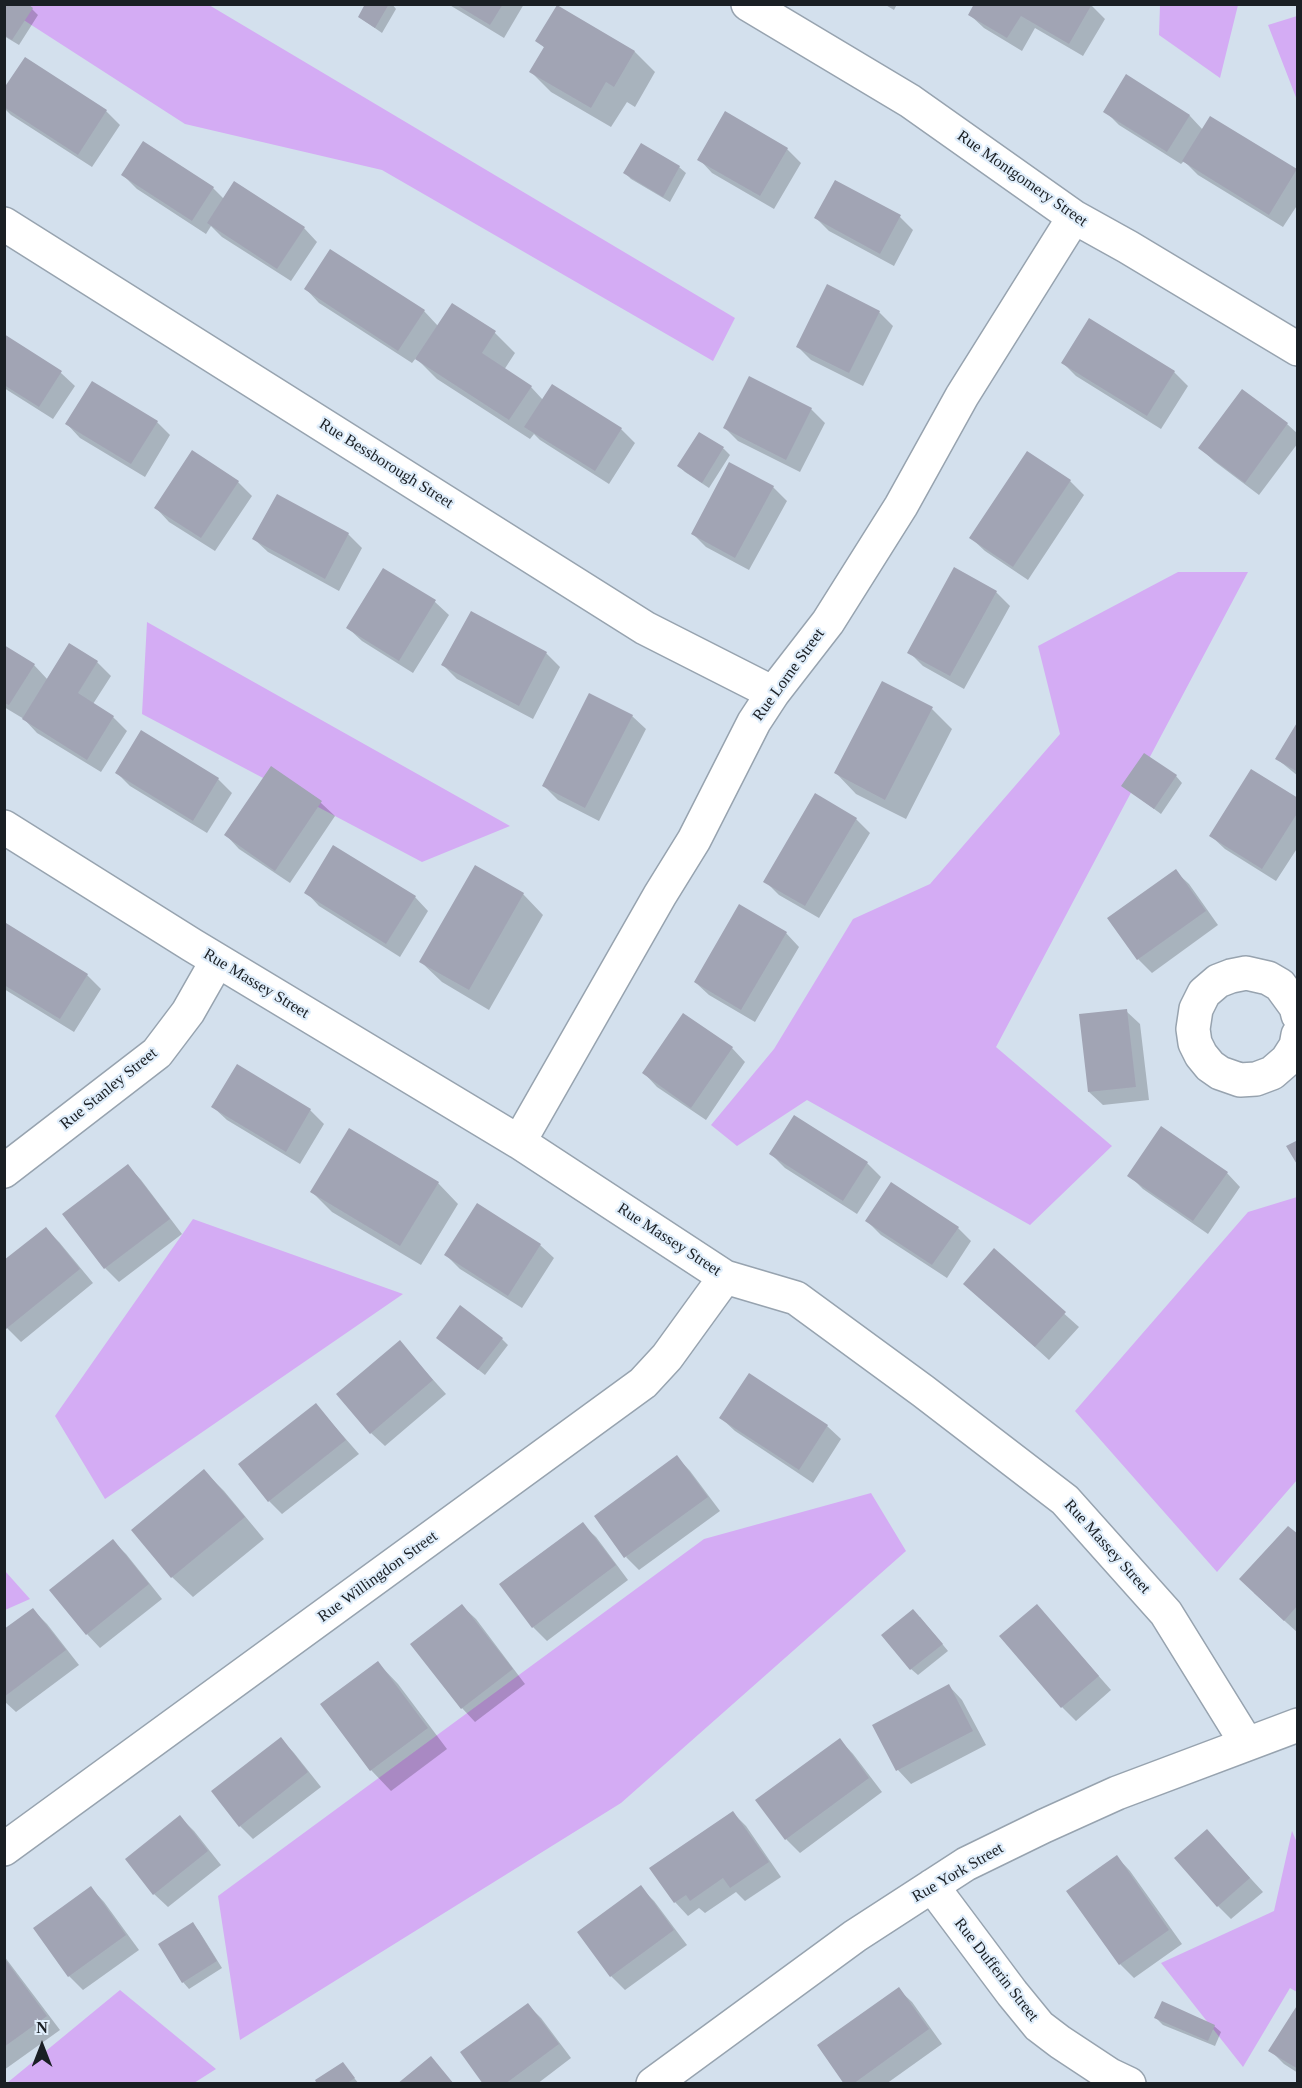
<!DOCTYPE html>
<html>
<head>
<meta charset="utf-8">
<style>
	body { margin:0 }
	#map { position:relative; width:1302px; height:2088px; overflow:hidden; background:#d3e0ed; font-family:"Times New Roman",serif }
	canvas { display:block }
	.frame { position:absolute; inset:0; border:6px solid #1a1f24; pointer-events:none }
	.north { position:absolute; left:12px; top:2016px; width:60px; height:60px; -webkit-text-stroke:4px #e0eefb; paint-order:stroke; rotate:0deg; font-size:16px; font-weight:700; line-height:24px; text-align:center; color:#1a1f24 }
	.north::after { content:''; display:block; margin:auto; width:21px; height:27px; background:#1a1f24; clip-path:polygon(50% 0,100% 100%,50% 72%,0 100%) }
</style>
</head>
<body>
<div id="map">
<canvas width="1302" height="2088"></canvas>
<div class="frame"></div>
<div class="north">N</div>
</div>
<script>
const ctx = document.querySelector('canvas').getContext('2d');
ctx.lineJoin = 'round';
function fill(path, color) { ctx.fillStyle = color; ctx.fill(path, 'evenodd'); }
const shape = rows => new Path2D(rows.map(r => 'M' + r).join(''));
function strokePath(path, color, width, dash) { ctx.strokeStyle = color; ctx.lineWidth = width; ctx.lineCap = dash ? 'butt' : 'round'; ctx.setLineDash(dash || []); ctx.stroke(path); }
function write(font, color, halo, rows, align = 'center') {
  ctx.font = font + ' "Times New Roman",serif'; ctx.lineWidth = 4.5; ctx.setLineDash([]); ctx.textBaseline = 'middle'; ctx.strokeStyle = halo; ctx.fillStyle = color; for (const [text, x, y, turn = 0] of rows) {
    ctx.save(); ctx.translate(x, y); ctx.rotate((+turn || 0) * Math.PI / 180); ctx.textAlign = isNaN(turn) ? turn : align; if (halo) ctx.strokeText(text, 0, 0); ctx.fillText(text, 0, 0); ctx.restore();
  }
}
const green = shape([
	[4,5,209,5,735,318,713,361,382,170,185,124,5,8],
	[1160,5,1238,5,1220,78,1159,35],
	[1297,16,1298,16,1297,100,1268,25],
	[1178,572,1248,572,996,1047,1112,1146,1030,1225,807,1100,737,1146,711,1125,774,1049,853,919,930,884,1060,734,1038,646],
	[147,622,510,826,422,862,142,714],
	[1297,1197,1297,1480,1217,1572,1075,1411,1248,1212],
	[193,1219,403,1294,105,1499,55,1416],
	[871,1493,906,1551,621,1803,240,2040,218,1896,704,1539],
	[5,1571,30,1599,5,1610,4,1610],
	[1292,1831,1298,1845,1297,1992,1290,1988,1243,2067,1161,1963,1274,1911],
	[120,1990,216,2069,194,2083,7,2083]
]);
const shadow = shape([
	[4,4,32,9,38,15,19,45,4,36],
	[366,4,392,4,396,9,382,33,359,17],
	[448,4,524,4,504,38],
	[884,4,897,4,894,10],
	[1091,5,1105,19,1083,56,1035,28,1022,51,984,28,970,15],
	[557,7,635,52,655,72,635,107,627,102,611,127,551,92,531,72,545,48,537,41],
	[1127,77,1190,116,1203,130,1210,118,1296,170,1298,204,1283,227,1198,175,1184,161,1181,164,1119,125,1105,111],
	[4,91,106,111,120,125,92,167,11,115,4,108],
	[726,113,787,149,801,163,774,209,712,173,699,159],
	[679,167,686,173,670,202,631,179,625,173],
	[123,175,213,188,224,199,304,228,317,242,291,281,222,237,211,226,206,234,137,189],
	[900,217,913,230,894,266,829,231,816,218],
	[306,289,424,311,438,326,452,305,495,333,515,353,504,370,531,387,543,400,621,429,635,443,609,484,540,440,534,434,530,439,437,379,416,358,412,363,319,303],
	[879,312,893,326,863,386,811,360,797,346],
	[4,336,61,373,75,386,53,419,4,388],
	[1063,363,1174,372,1188,386,1161,429,1076,376],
	[1242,391,1287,424,1298,434,1298,443,1259,495,1214,461,1200,448],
	[811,409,825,423,800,472,738,441,725,428],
	[157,422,170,435,145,477,80,438,67,424],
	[699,434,724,449,730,455,709,488,685,472,679,466],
	[1070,481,1084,495,1028,580,985,551,971,538],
	[238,482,252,496,215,551,169,522,156,508],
	[773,487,787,501,749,570,706,547,692,533],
	[348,534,362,548,339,591,268,552,254,539],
	[955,569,996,592,1010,606,964,689,923,666,909,652],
	[384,570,435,602,449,615,413,673,362,641,348,628],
	[471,613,546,653,560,667,533,719,457,679,443,665],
	[70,645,97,662,111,676,93,704,113,717,127,731,101,772,37,733,24,719,4,707,4,647,34,665,48,680],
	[932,709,952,729,906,819,856,794,836,773],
	[632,716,646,729,599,821,558,800,544,786],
	[1298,724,1298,776,1277,759],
	[272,768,321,803,335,816,290,883,239,849,226,835],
	[117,773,218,779,232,793,207,833,130,786],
	[1176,776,1182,783,1161,814,1123,786],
	[1298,800,1298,847,1276,881,1225,849,1211,836],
	[856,819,870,833,819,918,779,895,765,881],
	[1175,871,1189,884,1218,925,1152,973,1138,959],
	[306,892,415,897,428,911,400,957,319,906],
	[523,894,543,915,489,1010,442,982,421,962],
	[6,926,87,975,101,989,74,1032,4,989,4,929],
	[786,933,799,947,755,1022,709,995,695,982],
	[1126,1011,1140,1024,1149,1100,1103,1105,1089,1092],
	[732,1048,745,1062,706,1120,657,1087,644,1073],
	[213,1107,310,1110,324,1124,300,1164,227,1120],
	[771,1154,867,1163,881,1177,857,1214,785,1168],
	[128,1166,141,1180,182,1234,119,1282,105,1268],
	[1227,1173,1240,1187,1208,1234,1143,1189,1129,1175],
	[438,1183,458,1204,421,1265,332,1212,312,1192],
	[867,1221,958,1228,971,1241,947,1278,881,1235],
	[46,1229,59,1242,93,1283,21,1342,4,1325,4,1262],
	[540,1245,554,1258,522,1308,460,1269,446,1255],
	[994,1251,1079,1327,1049,1360,965,1284],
	[438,1338,502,1339,508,1345,485,1375],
	[399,1342,446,1394,385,1446,371,1433],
	[316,1405,359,1454,282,1514,269,1501],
	[721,1418,827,1426,841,1439,813,1483,735,1431],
	[677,1457,690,1471,720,1511,639,1570,626,1557],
	[204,1471,224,1491,264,1539,193,1597,172,1577,133,1530],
	[582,1524,596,1537,628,1580,547,1641,533,1627],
	[1298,1536,1298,1633,1254,1593],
	[113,1541,126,1554,162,1599,100,1648,87,1634],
	[462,1606,476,1619,525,1684,475,1722,462,1708],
	[1037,1606,1111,1690,1076,1721,1062,1707],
	[33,1610,47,1624,79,1665,16,1712,4,1701,4,1631],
	[920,1617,948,1651,918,1675,911,1669],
	[378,1663,398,1684,447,1749,391,1791,371,1770,322,1705],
	[949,1686,962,1700,986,1745,911,1784,898,1770,874,1726],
	[281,1739,294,1753,321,1787,253,1839,240,1826],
	[840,1740,853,1754,882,1792,800,1853,786,1839],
	[733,1813,746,1826,781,1877,745,1901,736,1892,705,1913,699,1908,688,1916,675,1902],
	[180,1817,194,1831,221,1865,168,1907,154,1894],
	[1220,1845,1263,1892,1231,1919,1218,1906],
	[1117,1857,1130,1871,1182,1944,1134,1978,1120,1964],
	[640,1887,654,1901,687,1945,625,1990,611,1976,579,1933],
	[91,1888,104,1902,139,1950,83,1990,69,1976,35,1928],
	[193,1924,199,1931,222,1968,189,1989,183,1982],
	[4,1956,60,2030,4,2070],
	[898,1989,912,2002,942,2044,886,2084,846,2084],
	[528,2005,541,2018,571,2058,537,2084,485,2084],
	[1298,2007,1298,2073,1284,2064,1270,2050],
	[1156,2018,1214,2026,1221,2032,1215,2046,1163,2025],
	[343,2064,359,2084,319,2084]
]);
const building = shape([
	[4,4,28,4,33,8,12,40,4,35],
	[365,4,389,4,375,28,358,17],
	[455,4,503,4,490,25],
	[974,4,1092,4,1069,44,1021,16,1007,38,968,15],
	[557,5,635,51,614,87,606,82,591,108,529,72,544,47,535,41],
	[25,57,107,110,78,155,4,107,4,88],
	[1126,74,1190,115,1167,152,1103,112],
	[725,111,788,148,760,196,697,160],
	[1210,116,1297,169,1269,215,1182,161],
	[143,141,214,187,192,221,121,175],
	[641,143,680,166,663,197,623,173],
	[835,180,901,215,880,254,814,218],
	[234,181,305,227,277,269,207,223],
	[330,249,425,310,398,351,304,289],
	[827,284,880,311,849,373,796,347],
	[452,303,496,331,482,353,532,386,509,420,415,359],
	[1089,318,1175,371,1147,416,1061,363],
	[4,334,62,371,39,407,4,385],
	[749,376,812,408,786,460,723,428],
	[92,381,158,421,131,464,65,424],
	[552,384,622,428,595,471,524,427],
	[1242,389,1288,423,1245,483,1198,448],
	[699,432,724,447,702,483,677,466],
	[192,450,239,481,201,538,154,508],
	[1027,451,1071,480,1013,567,969,538],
	[729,462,774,486,735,558,691,534],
	[277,494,349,533,325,579,252,539],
	[954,567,997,591,950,676,907,653],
	[383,568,436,600,399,661,346,628],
	[471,611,547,652,519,706,441,665],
	[69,643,98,661,78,693,114,716,87,760,22,719],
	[4,645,35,664,9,705,4,703],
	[882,681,933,707,885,800,834,773],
	[589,693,633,715,585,808,542,786],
	[1298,721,1298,772,1275,759],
	[141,730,219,778,193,821,115,773],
	[1144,753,1177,775,1154,809,1121,786],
	[271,766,322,801,275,871,224,835],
	[1251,769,1298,798,1298,812,1262,869,1209,836],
	[815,793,857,818,805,906,763,882],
	[333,845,416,896,386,944,304,893],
	[475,865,524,893,469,990,419,962],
	[1176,869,1206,911,1137,960,1107,918],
	[739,904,787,932,741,1010,694,982],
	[6,923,88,974,60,1019,4,985],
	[1127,1009,1136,1087,1088,1092,1079,1014],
	[683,1013,733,1047,691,1108,642,1073],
	[237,1064,311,1109,286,1152,211,1107],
	[794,1115,868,1162,843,1201,769,1154],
	[1161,1126,1228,1172,1193,1221,1127,1176],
	[349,1128,439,1182,400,1246,310,1192],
	[1298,1140,1298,1166,1286,1146],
	[128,1164,170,1219,104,1269,62,1214],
	[891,1182,959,1227,932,1265,865,1221],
	[477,1203,541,1244,508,1296,444,1255],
	[46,1227,80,1269,6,1329,4,1260],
	[994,1248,1066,1312,1035,1347,963,1284],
	[460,1305,503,1338,478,1370,436,1338],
	[400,1340,433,1380,370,1434,336,1394],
	[749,1373,828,1425,799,1470,719,1418],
	[316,1403,346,1440,268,1502,238,1464],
	[677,1455,708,1497,624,1558,594,1516],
	[204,1469,245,1517,171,1578,131,1530],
	[583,1522,616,1565,532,1628,499,1584],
	[1288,1526,1298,1534,1298,1605,1284,1621,1239,1579],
	[113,1539,149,1584,86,1635,49,1590],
	[462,1604,513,1669,461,1709,410,1644],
	[1037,1604,1099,1676,1061,1708,999,1636],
	[33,1608,66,1650,4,1697,4,1629],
	[913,1609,943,1644,910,1670,881,1635],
	[378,1661,428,1728,370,1771,320,1704],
	[949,1684,973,1731,896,1771,872,1725],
	[281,1737,308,1772,239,1827,211,1791],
	[840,1738,869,1778,785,1840,755,1800],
	[733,1811,769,1862,730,1888,723,1878,690,1901,686,1895,674,1903,649,1868],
	[180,1815,208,1851,153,1895,125,1859],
	[1207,1829,1250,1878,1217,1907,1174,1858],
	[1117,1855,1169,1930,1119,1965,1066,1891],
	[641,1885,674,1930,610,1977,577,1932],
	[91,1886,126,1935,68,1977,33,1928],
	[193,1922,217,1961,182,1983,158,1944],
	[4,1958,47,2016,4,2047],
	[899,1987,929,2029,853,2084,844,2084,817,2045],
	[1162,2001,1215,2025,1208,2041,1154,2018],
	[528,2003,559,2044,505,2084,483,2084,460,2052],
	[1298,2004,1298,2069,1268,2051],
	[431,2056,454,2084,397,2084],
	[343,2062,355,2078,346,2084,317,2084,315,2080]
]);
const minor = shape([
	[748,4,910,101,1074,217,1128,247,1298,349],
	[4,224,645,628,773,693],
	[4,827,192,945,519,1142,725,1277,796,1298,923,1391,1065,1500,1166,1613,1247,1744],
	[1298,1015,1296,1007,1280,985,1268,978,1246,973,1231,976,1218,981,1204,993,1196,1009,1193,1029,1195,1043,1201,1055,1210,1066,1220,1073,1240,1080,1256,1079,1272,1073,1287,1060,1296,1046,1298,1035],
	[519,1142,660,895,694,840,754,722,773,693,828,622,901,506,962,396,1074,217],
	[4,1171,157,1053,188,1012,217,961],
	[4,1849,643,1383,667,1357,725,1277],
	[932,1886,1012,1993,1039,2026,1060,2042,1110,2075,1129,2084],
	[653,2084,855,1936,966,1864,1044,1826,1117,1793,1298,1725]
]);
const streetNames = [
	["Rue Montgomery Street",1022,179,35],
	["Rue Bessborough Street",386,464,32],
	["Rue Lorne Street",789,675,-54],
	["Rue Massey Street",256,984,31],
	["Rue Stanley Street",109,1089,-39],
	["Rue Massey Street",669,1240,33],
	["Rue Massey Street",1107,1547,48],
	["Rue Willingdon Street",378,1577,-36],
	["Rue York Street",958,1873,-30],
	["Rue Dufferin Street",996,1970,52]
];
fill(green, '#d4acf4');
fill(shadow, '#0003');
fill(building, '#a1a4b4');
strokePath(minor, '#97a3af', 36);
strokePath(minor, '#fff', 33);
write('16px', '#1a1f24', '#e0eefb', streetNames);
</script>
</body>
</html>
